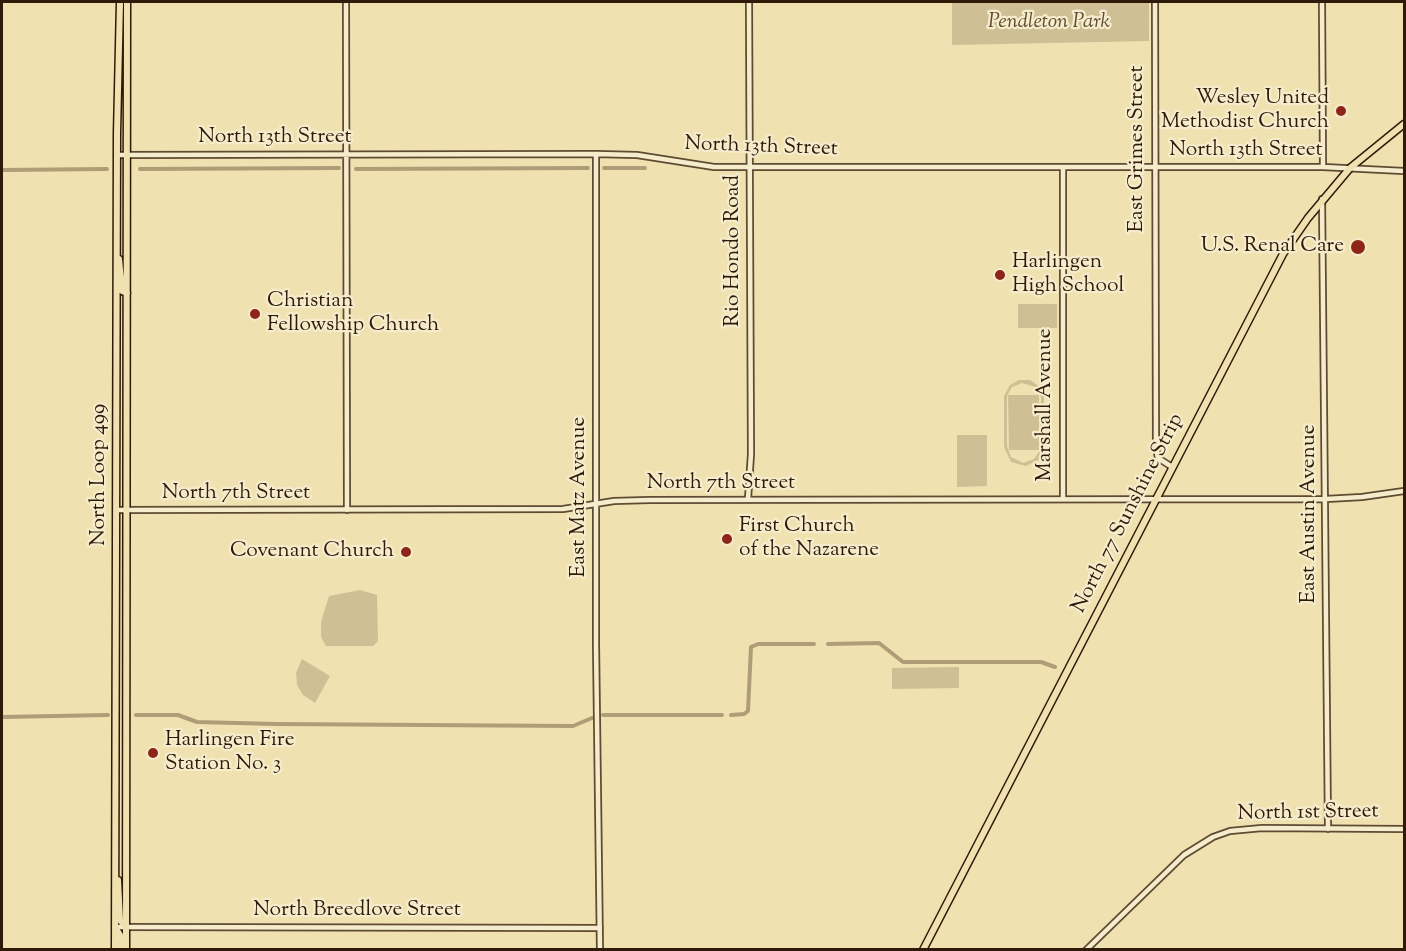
<!DOCTYPE html>
<html>
<head>
<meta charset="utf-8">
<style>
	body { margin:0 }
	#map { position:relative; width:1406px; height:951px; overflow:hidden; background:#f0e1b0; font-family:"Sorts Mill Goudy",serif }
	canvas { display:block }
	.frame { position:absolute; inset:0; border:3px solid #2f1909; pointer-events:none }
</style>
</head>
<body>
<div id="map">
<canvas width="1406" height="951"></canvas>
<div class="frame"></div>
</div>
<script>
const ctx = document.querySelector('canvas').getContext('2d');
ctx.lineJoin = 'round';
function fill(path, color) { ctx.fillStyle = color; ctx.fill(path, 'evenodd'); }
const shape = rows => new Path2D(rows.map(r => 'M' + r).join(''));
function strokePath(path, color, width, dash) { ctx.strokeStyle = color; ctx.lineWidth = width; ctx.lineCap = dash ? 'butt' : 'round'; ctx.setLineDash(dash || []); ctx.stroke(path); }
function write(font, color, halo, rows, align = 'center') {
  ctx.font = font + ' "Sorts Mill Goudy",serif'; ctx.lineWidth = 4.5; ctx.setLineDash([]); ctx.textBaseline = 'middle'; ctx.strokeStyle = halo; ctx.fillStyle = color; for (const [text, x, y, turn = 0] of rows) {
    ctx.save(); ctx.translate(x, y); ctx.rotate((+turn || 0) * Math.PI / 180); ctx.textAlign = isNaN(turn) ? turn : align; if (halo) ctx.strokeText(text, 0, 0); ctx.fillText(text, 0, 0); ctx.restore();
  }
}
const green = shape([
	[952,2,1149,2,1149,41,952,45],
	[1018,304,1057,304,1057,328,1018,328],
	[1019,380,1030,380,1040,387,1041,383,1044,383,1044,457,1026,466,1011,462,1004,447,1004,396,1010,385],
	[1022,383,1035,387,1041,397,1040,450,1034,459,1023,463,1011,457,1007,446,1007,396,1012,387],
	[1008,395,1039,395,1039,450,1009,450],
	[957,435,987,435,987,486,957,487],
	[360,590,377,595,378,641,373,646,326,646,321,637,321,622,329,596],
	[302,659,330,676,315,703,303,695,297,685,296,673],
	[959,667,959,688,892,689,892,668]
]);
const canal = shape([
	[604,168,645,168],
	[140,169,339,168],
	[356,169,588,168],
	[2,170,107,169],
	[828,644,879,643,903,662,1041,662,1055,667],
	[136,715,178,715,197,722,276,724,573,726,592,718],
	[603,715,722,715],
	[731,715,744,714,748,711,751,647,758,644,814,644],
	[2,717,108,715]
]);
const minor = shape([
	[346,2,347,510],
	[1155,2,1156,448,1158,458,1172,467],
	[1322,2,1323,167],
	[596,154,596,644,600,950],
	[117,155,596,154,637,155,714,167,1323,167,1404,171],
	[1322,199,1328,829],
	[1063,498,1063,168],
	[748,499,751,454,749,2],
	[117,510,563,509,614,501,649,500,1326,499,1362,497,1404,491],
	[115,927,600,928],
	[1086,950,1184,855,1213,837,1230,831,1262,828,1404,829]
]);
const major = shape([
	[119,259,122,291,127,293],
	[118,880,120,920,126,927],
	[115,927,120,935,120,950],
	[115,950,117,133,120,2],
	[126,950,127,2],
	[923,950,1283,254,1308,218,1350,168,1404,124]
]);
const markers = [
	[1341,111,6,"#8f2418"],
	[1358,247,8,"#8f2418"],
	[1000,275,6,"#8f2418"],
	[255,314,6,"#8f2418"],
	[727,539,6,"#8f2418"],
	[406,552,6,"#8f2418"],
	[153,753,6,"#8f2418"]
];
const parkNames = [
	["Pendleton Park",1049,23]
];
const poiNames = [
	["Wesley United",1329,99,"right"],
	["Methodist Church",1329,123,"right"],
	["U.S. Renal Care",1344,247,"right"],
	["Harlingen",1012,263],
	["High School",1012,287],
	["Christian",267,302],
	["Fellowship Church",267,326],
	["First Church",739,527],
	["of the Nazarene",739,551],
	["Covenant Church",394,552,"right"],
	["Harlingen Fire",165,741],
	["Station No. 3",165,765]
];
const streetNames = [
	["North 13th Street",275,138],
	["North 13th Street",761,148,2],
	["East Grimes Street",1138,149,-90],
	["North 13th Street",1246,151],
	["Rio Hondo Road",734,251,-90],
	["Marshall Avenue",1046,405,-90],
	["North Loop 499",100,475,-90],
	["North 7th Street",721,484],
	["North 7th Street",236,494],
	["East Matz Avenue",580,497,-90],
	["North 77 Sunshine Strip",1129,514,-63],
	["East Austin Avenue",1310,514,-90],
	["North 1st Street",1308,814,-1],
	["North Breedlove Street",357,911]
];
fill(green, '#cfbf94');
strokePath(canal, '#ae9d77', 4);
strokePath(minor, '#5f4b33', 8);
strokePath(major, '#2f1909', 9);
strokePath(minor, '#f5eccc', 4.5);
strokePath(major, '#f0e1b0', 6);
for (const [x, y, r, color] of markers) { const dot = new Path2D(); dot.arc(x, y, r, 0, 2 * Math.PI); ctx.fillStyle = color; ctx.fill(dot); strokePath(dot, '#f5eccc', 2); }
write('italic 21px', '#5f4b33', '#f5eccc', parkNames);
write('21px', '#2f1909', '#f5eccc', poiNames, 'left');
write('21px', '#2f1909', '#f5eccc', streetNames);
</script>
</body>
</html>
